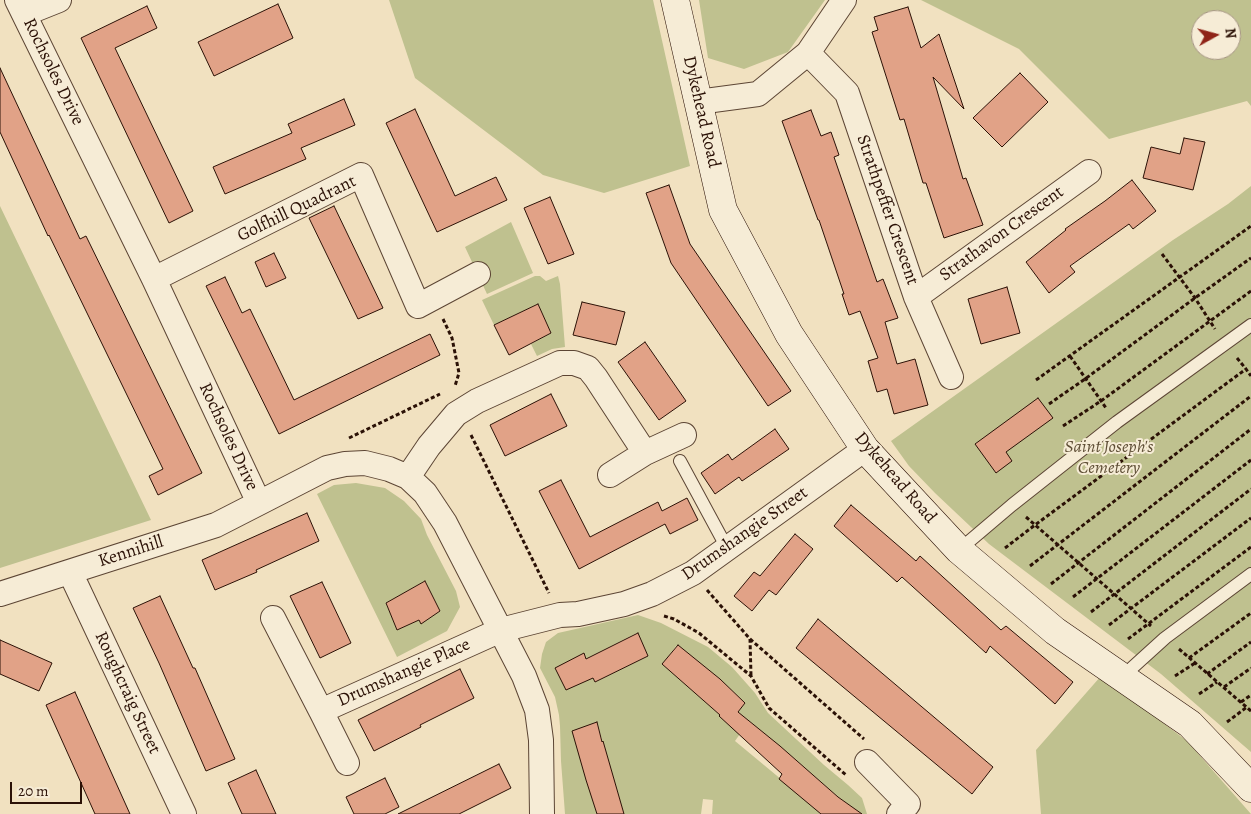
<!DOCTYPE html>
<html>
<head>
<meta charset="utf-8">
<style>
	body { margin:0 }
	#map { position:relative; width:1251px; height:814px; overflow:hidden; background:#f1e1c0; font-family:Alegreya,serif }
	canvas { display:block }
	.north { position:absolute; left:1191px; top:10px; width:50px; height:50px; box-sizing:border-box; background:#f6ecd6; border:1px solid #a59483; border-radius:50%; rotate:83deg; font-size:14px; font-weight:700; line-height:20px; text-align:center; color:#2b1106 }
	.north::after { content:''; display:block; margin:auto; width:18px; height:22px; background:#8f2418; clip-path:polygon(50% 0,100% 100%,50% 72%,0 100%) }
	.scale { position:absolute; left:10px; top:782px; width:72px; height:22px; box-sizing:border-box; border:2px solid #2b1106; border-top:0; padding-left:6px; font-size:15px; line-height:18px; white-space:nowrap; color:#2b1106; -webkit-text-stroke:4px #f6ecd6; paint-order:stroke }
</style>
</head>
<body>
<div id="map">
<canvas width="1251" height="814"></canvas>
<div class="north">N</div>
<div class="scale">20 m</div>
</div>
<script>
const ctx = document.querySelector('canvas').getContext('2d');
ctx.lineJoin = 'round';
function fill(path, color) { ctx.fillStyle = color; ctx.fill(path, 'evenodd'); }
const shape = rows => new Path2D(rows.map(r => 'M' + r).join(''));
function strokePath(path, color, width, dash) { ctx.strokeStyle = color; ctx.lineWidth = width; ctx.lineCap = dash ? 'butt' : 'round'; ctx.setLineDash(dash || []); ctx.stroke(path); }
function write(font, color, halo, rows, align = 'center') {
  ctx.font = font + ' Alegreya,serif'; ctx.lineWidth = 4; ctx.setLineDash([]); ctx.textBaseline = 'middle'; ctx.strokeStyle = halo; ctx.fillStyle = color; for (const [text, x, y, turn = 0] of rows) {
    ctx.save(); ctx.translate(x, y); ctx.rotate((+turn || 0) * Math.PI / 180); ctx.textAlign = isNaN(turn) ? turn : align; if (halo) ctx.strokeText(text, 0, 0); ctx.fillText(text, 0, 0); ctx.restore();
  }
}
const green = shape([
	[389,0,653,0,690,166,604,193,543,175,415,78],
	[699,0,825,0,788,52,744,69,708,58],
	[921,0,1251,0,1251,106,1247,101,1109,139,1019,49],
	[1201,20,1231,20,1231,50,1201,50],
	[1251,186,1251,752,1161,674,989,544,935,493,909,466,891,441,1173,240,1228,204],
	[0,206,151,520,0,568],
	[511,222,533,273,487,294,465,247],
	[535,276,540,276,546,281,558,276,560,284,565,347,552,349,537,356,531,344,551,333,538,304,494,325,482,300],
	[356,483,385,488,404,501,421,519,427,535,456,591,460,607,447,631,397,657,317,494,334,485],
	[425,581,440,611,421,623,419,620,397,630,386,603],
	[638,615,661,623,708,647,732,667,755,693,768,713,824,765,848,785,862,798,867,814,859,814,860,813,838,797,792,757,749,721,735,741,823,814,712,814,713,800,703,799,701,814,624,814,597,723,587,780,597,814,565,814,561,761,560,726,559,715,555,697,540,668,542,654,546,642,558,633],
	[637,633,648,656,595,682,586,659],
	[676,646,721,680,745,703,729,723,663,664],
	[1101,676,1187,741,1251,814,1041,814,1036,750]
]);
const building = shape([
	[278,4,293,38,214,76,198,42,278,4],
	[147,6,157,28,115,48,193,211,169,223,81,38,147,6],
	[908,7,921,48,939,34,964,109,933,77,963,179,966,178,983,225,944,238,926,183,923,183,904,119,900,120,872,32,878,30,874,17,908,7],
	[0,68,80,239,86,236,202,473,158,495,149,476,163,469,49,235,48,236,0,132,0,68],
	[1020,73,1048,102,1002,147,973,118,1020,73],
	[344,99,355,125,301,148,306,159,225,194,213,167,292,133,288,124,344,99],
	[415,109,455,196,496,177,507,200,437,232,386,123,415,109],
	[811,110,821,136,831,132,839,155,834,157,877,282,883,279,898,318,885,322,897,364,915,359,928,405,894,414,887,389,877,392,868,361,878,358,860,311,849,315,842,294,844,294,819,220,818,220,782,121,811,110],
	[1184,138,1205,142,1193,190,1143,178,1151,147,1180,154,1184,138],
	[1132,180,1156,211,1133,229,1129,224,1070,266,1075,272,1049,293,1026,262,1066,230,1065,229,1105,201,1132,180],
	[669,185,690,244,791,391,768,406,671,263,646,193,669,185],
	[550,197,574,254,548,264,524,208,550,197],
	[334,206,383,308,358,319,309,218,334,206],
	[274,253,286,278,266,287,255,262,274,253],
	[225,277,242,313,250,309,294,400,430,334,440,355,279,434,206,286,225,277],
	[1007,287,1020,333,981,344,968,299,1007,287],
	[582,302,625,312,616,345,573,335,582,302],
	[538,304,551,333,509,355,494,325,538,304],
	[645,342,686,401,659,420,618,362,645,342],
	[551,394,567,426,505,456,490,425,551,394],
	[1038,398,1053,418,1006,452,1012,461,996,473,975,444,1038,398],
	[775,429,789,449,742,481,739,477,715,494,701,473,728,454,732,460,775,429],
	[561,480,590,537,658,502,662,511,687,498,698,520,670,534,665,524,579,569,539,491,561,480],
	[851,505,916,561,920,556,1001,630,1006,626,1073,682,1055,704,990,646,986,653,902,577,897,582,834,526,851,505],
	[307,513,319,541,256,570,257,572,215,590,202,560,307,513],
	[795,534,813,549,776,595,769,590,752,611,734,596,754,572,760,576,795,534],
	[425,581,440,611,421,624,419,620,397,630,386,603,425,581],
	[322,582,351,643,320,658,290,596,322,582],
	[160,596,193,668,195,668,235,759,206,771,159,663,133,608,160,596],
	[818,619,993,767,972,794,796,648,818,619],
	[638,633,648,656,595,682,593,678,566,690,555,668,584,653,586,659,638,633],
	[0,640,52,663,39,691,0,674,0,640],
	[678,645,720,679,745,703,738,712,780,746,838,797,862,814,821,814,779,779,782,774,719,716,720,715,662,664,678,645],
	[460,669,474,698,420,725,421,727,374,751,358,720,460,669],
	[75,692,130,814,95,814,46,705,75,692],
	[597,722,602,742,603,741,624,814,597,814,586,780,572,731,597,722],
	[499,764,511,788,459,814,398,814,499,764],
	[256,770,276,814,242,814,228,783,256,770],
	[385,778,399,807,385,814,354,814,346,797,385,778]
]);
const path = shape([
	[1162,254,1195,298,1215,329],
	[443,319,452,338,459,373,455,386],
	[1070,356,1106,408],
	[1237,358,1246,369],
	[1036,380,1251,226],
	[1049,404,1085,379,1195,298,1251,258],
	[1063,426,1101,401,1251,291],
	[471,435,549,593],
	[349,438,440,394],
	[1026,517,1151,626],
	[1005,548,1035,525,1246,369,1251,376],
	[1030,566,1251,396],
	[1051,584,1251,429],
	[707,590,750,639,751,676],
	[1073,597,1251,460],
	[1091,612,1251,489],
	[664,616,674,619,699,633,751,676,769,708,846,775],
	[1109,625,1251,518],
	[750,639,864,739],
	[1128,639,1251,547],
	[1179,649,1251,711],
	[1189,658,1251,613],
	[1207,674,1251,642],
	[1175,676,1195,663],
	[1224,687,1251,668],
	[1199,694,1217,682],
	[1241,702,1251,695],
	[1227,722,1247,707]
]);
const lane = shape([
	[680,461,727,548],
	[959,550,1012,505,1117,422,1251,325],
	[1122,677,1165,638,1251,574]
]);
const street = shape([
	[17,0,154,279,259,503,327,468,345,464,365,463,389,469,408,477,425,493,445,523,524,676,537,710,541,740,542,814],
	[24,14,59,0],
	[808,53,847,93,916,297,951,377],
	[698,102,758,94,808,53,844,0],
	[154,279,361,175,418,306,478,274],
	[916,297,1089,172],
	[645,453,684,435],
	[408,477,429,446,456,414,477,401,560,363,574,363,588,368,596,378,645,453,610,475],
	[70,572,184,814],
	[0,594,216,525,259,503],
	[273,618,321,711,501,630,560,615,578,614,624,604,652,594,693,573,865,449],
	[321,711,347,763],
	[867,762,908,804,899,814]
]);
const secondary = shape([
	[675,0,723,210,789,334,865,449,959,550,1055,631,1190,724,1251,788]
]);
const streetNames = [
	["Rochsoles Drive",53,72,64],
	["Dykehead Road",701,112,77],
	["Golfhill Quadrant",297,209,-26],
	["Strathpeffer Crescent",887,210,71],
	["Strathavon Crescent",1002,234,-36],
	["Rochsoles Drive",228,437,65],
	["Dykehead Road",895,478,49],
	["Drumshangie Street",745,534,-35],
	["Kennihill",131,552,-18],
	["Drumshangie Place",404,673,-24],
	["Roughcraig Street",127,693,65]
];
const parkNames = [
	["Saint Joseph's",1109,448],
	["Cemetery",1109,469]
];
fill(green, '#bfc18f');
fill(building, '#e1a287');
strokePath(building, '#2b1106', 1);
strokePath(lane, '#5c4534', 14);
strokePath(street, '#5c4534', 26);
strokePath(secondary, '#2b1106', 29);
strokePath(path, '#2b1106', 3, [4, 2.5]);
strokePath(lane, '#f6ecd6', 12);
strokePath(street, '#f6ecd6', 24);
strokePath(secondary, '#f6ecd6', 28);
write('18px', '#2b1106', '#f6ecd6', streetNames);
write('italic 18px', '#5f4f36', '#f6ecd6', parkNames);
</script>
</body>
</html>
